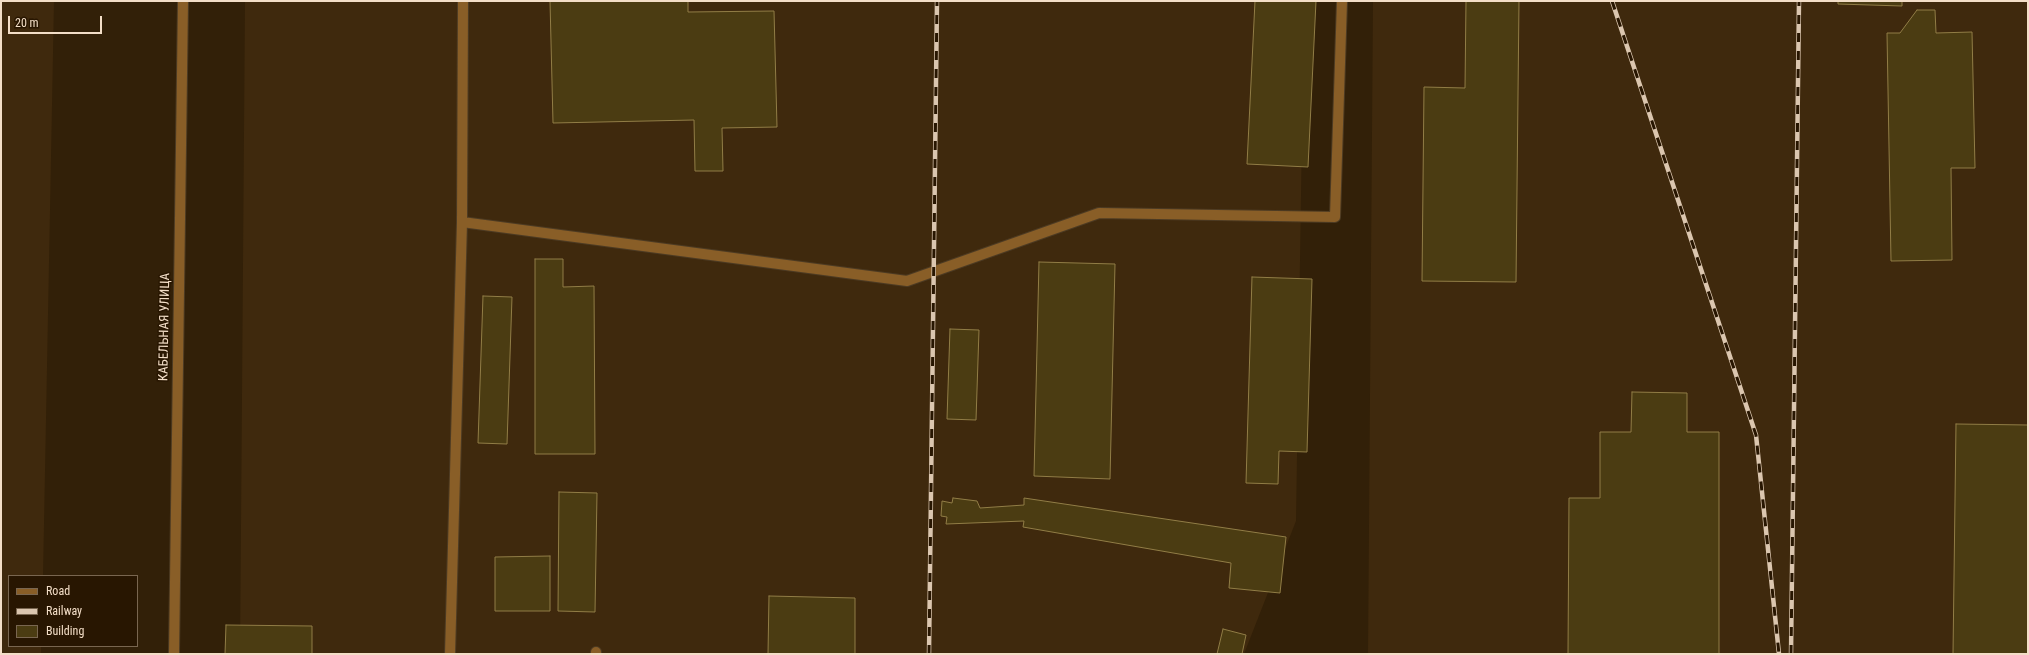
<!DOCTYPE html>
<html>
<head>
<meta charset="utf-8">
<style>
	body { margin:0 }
	#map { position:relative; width:2029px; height:655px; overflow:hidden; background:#322008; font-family:"Roboto Condensed",sans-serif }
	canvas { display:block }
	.frame { position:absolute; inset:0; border:2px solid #f3dec7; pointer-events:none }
	.legend { position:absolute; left:8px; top:575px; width:130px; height:72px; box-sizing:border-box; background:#281601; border:1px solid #796650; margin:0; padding:5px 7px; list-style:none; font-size:12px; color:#f3dec7 }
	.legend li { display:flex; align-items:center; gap:8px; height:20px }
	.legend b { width:20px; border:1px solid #796650 }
	.scale { position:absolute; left:8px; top:16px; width:94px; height:18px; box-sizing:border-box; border:2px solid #f3dec7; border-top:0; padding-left:5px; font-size:12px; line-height:14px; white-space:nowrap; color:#f3dec7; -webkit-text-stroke:3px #281601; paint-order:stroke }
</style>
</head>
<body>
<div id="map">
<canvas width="2029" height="655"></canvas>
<div class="frame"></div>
<ul class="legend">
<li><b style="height:5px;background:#895e27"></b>Road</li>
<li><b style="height:5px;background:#dbc6af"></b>Railway</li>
<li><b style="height:11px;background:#4b3c12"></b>Building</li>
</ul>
<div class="scale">20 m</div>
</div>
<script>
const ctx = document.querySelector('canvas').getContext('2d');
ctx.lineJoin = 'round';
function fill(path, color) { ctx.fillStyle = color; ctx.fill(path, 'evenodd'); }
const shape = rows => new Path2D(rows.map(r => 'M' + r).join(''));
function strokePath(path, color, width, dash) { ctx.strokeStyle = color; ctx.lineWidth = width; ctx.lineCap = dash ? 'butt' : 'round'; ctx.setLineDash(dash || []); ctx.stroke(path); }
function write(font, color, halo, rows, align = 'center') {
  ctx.font = font + ' "Roboto Condensed",sans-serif'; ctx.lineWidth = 3; ctx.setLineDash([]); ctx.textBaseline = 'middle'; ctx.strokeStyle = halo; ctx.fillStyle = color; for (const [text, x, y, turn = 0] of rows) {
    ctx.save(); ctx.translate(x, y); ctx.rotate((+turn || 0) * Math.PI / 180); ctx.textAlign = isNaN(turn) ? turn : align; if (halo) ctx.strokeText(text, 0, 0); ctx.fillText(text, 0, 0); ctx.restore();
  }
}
const built = shape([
	[1,1,54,1,43,576,9,576,9,646,41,646,41,654,1,654],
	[245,1,1304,1,1296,521,1244,654,240,654],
	[1373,1,2028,1,2028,654,1368,654]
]);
const building = shape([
	[550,1,688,1,688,12,774,11,777,127,722,128,723,171,695,171,694,120,553,123,550,1],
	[1255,1,1316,1,1308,167,1247,164,1255,1],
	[1466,1,1519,1,1516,282,1422,281,1424,87,1465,88,1466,1],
	[1838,1,1902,1,1902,6,1838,4,1838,1],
	[1917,10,1935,10,1936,33,1972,32,1975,168,1951,168,1952,260,1891,261,1887,33,1900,33,1917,10],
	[535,259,563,259,563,287,594,286,595,454,535,454,535,259],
	[1039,262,1115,264,1110,479,1034,476,1039,262],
	[1252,277,1312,279,1307,452,1279,451,1278,484,1246,483,1252,277],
	[483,296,512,297,507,444,478,443,483,296],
	[950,329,979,330,976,420,947,419,950,329],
	[1632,392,1687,393,1687,432,1719,432,1719,654,1568,654,1569,498,1600,498,1600,432,1631,432,1632,392],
	[1956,424,2028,425,2028,654,1953,654,1956,424],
	[559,492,597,493,595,612,558,611,559,492],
	[953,498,977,501,980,508,1024,505,1024,498,1286,537,1280,593,1229,588,1231,563,1023,527,1024,521,946,524,947,517,941,516,942,501,952,503,953,498],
	[550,556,550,611,495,611,495,557,550,556],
	[769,596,855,598,855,654,768,654,769,596],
	[226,625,312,626,312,654,225,654,226,625],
	[1223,629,1246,635,1242,654,1217,654,1223,629]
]);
const minor = shape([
	[463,1,462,222,907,281,1099,213,1335,217,1342,1],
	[596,652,596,654],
	[174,654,183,1],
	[450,654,462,222]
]);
const rail = shape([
	[1612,1,1756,435,1779,654],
	[929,654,937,1],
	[1791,654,1799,1]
]);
const streetNames = [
	["КАБЕЛЬНАЯ УЛИЦА",165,327,-89]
];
fill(built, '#3f290d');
fill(building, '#4b3c12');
strokePath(building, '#917d46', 1);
strokePath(minor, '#4d3b23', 12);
strokePath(minor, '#895e27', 10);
strokePath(rail, '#dbc6af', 4.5);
strokePath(rail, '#281601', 3, [9]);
write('13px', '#f3dec7', '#281601', streetNames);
</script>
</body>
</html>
